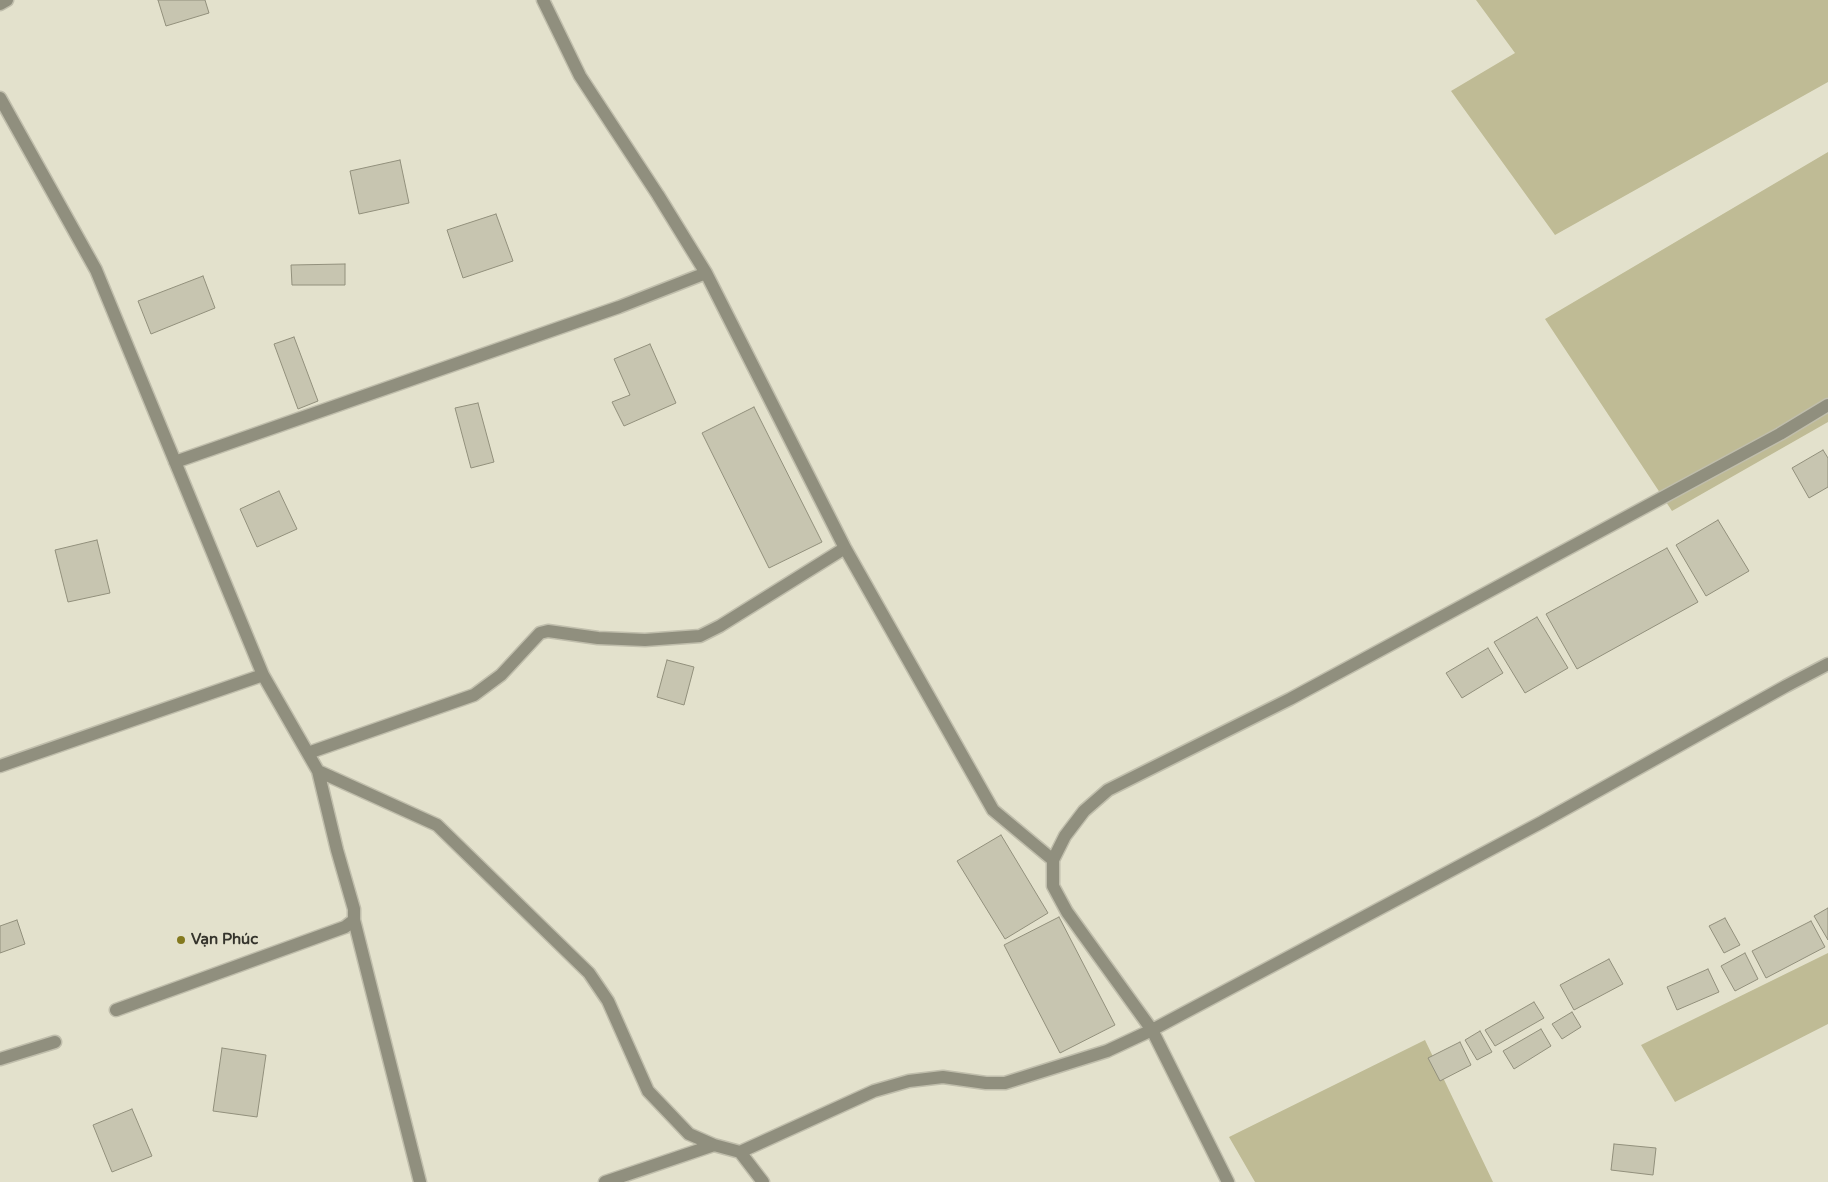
<!DOCTYPE html>
<html>
<head>
<meta charset="utf-8">
<style>
	body { margin:0 }
	canvas { display:block; background:#e3e1cc }
</style>
</head>
<body>
<canvas width="1828" height="1182"></canvas>
<script>
const ctx = document.querySelector('canvas').getContext('2d');
ctx.lineJoin = 'round';
function fill(path, color) { ctx.fillStyle = color; ctx.fill(path, 'evenodd'); }
const shape = rows => new Path2D(rows.map(r => 'M' + r).join(''));
function strokePath(path, color, width, dash) { ctx.strokeStyle = color; ctx.lineWidth = width; ctx.lineCap = dash ? 'butt' : 'round'; ctx.setLineDash(dash || []); ctx.stroke(path); }
function write(font, color, halo, rows, align = 'center') {
  ctx.font = font + ' "Varela Round",sans-serif'; ctx.lineWidth = 5; ctx.setLineDash([]); ctx.textBaseline = 'middle'; ctx.strokeStyle = halo; ctx.fillStyle = color; for (const [text, x, y, turn = 0] of rows) {
    ctx.save(); ctx.translate(x, y); ctx.rotate((+turn || 0) * Math.PI / 180); ctx.textAlign = isNaN(turn) ? turn : align; if (halo) ctx.strokeText(text, 0, 0); ctx.fillText(text, 0, 0); ctx.restore();
  }
}
const green = shape([
	[1476,0,1828,0,1828,82,1555,235,1451,91,1515,53],
	[1828,152,1828,422,1672,511,1545,319],
	[1828,953,1828,1024,1675,1102,1641,1045],
	[1425,1040,1493,1182,1255,1182,1229,1137]
]);
const building = shape([
	[158,0,205,0,209,13,166,26,158,0],
	[400,160,409,203,359,214,350,171,400,160],
	[496,214,513,261,463,278,447,230,496,214],
	[345,264,345,285,292,285,291,265,345,264],
	[203,276,215,308,151,334,138,301,203,276],
	[294,337,318,401,298,409,274,344,294,337],
	[650,344,676,403,624,426,612,402,630,395,614,359,650,344],
	[478,403,494,462,471,468,455,408,478,403],
	[754,407,822,542,769,568,702,433,754,407],
	[1823,450,1828,458,1828,487,1809,498,1792,468,1823,450],
	[279,491,297,529,257,547,240,509,279,491],
	[1718,520,1749,571,1706,596,1676,545,1718,520],
	[97,540,110,593,68,602,55,550,97,540],
	[1667,548,1698,602,1577,669,1546,614,1667,548],
	[1537,617,1568,668,1525,693,1494,642,1537,617],
	[1488,648,1503,673,1462,698,1446,673,1488,648],
	[667,660,694,667,684,705,657,697,667,660],
	[1001,835,1048,913,1005,939,957,861,1001,835],
	[1828,908,1828,940,1814,916,1828,908],
	[1059,917,1115,1025,1060,1053,1004,945,1059,917],
	[1725,918,1740,945,1724,953,1709,926,1725,918],
	[17,920,25,944,0,953,0,926,17,920],
	[1811,921,1825,947,1766,978,1752,951,1811,921],
	[1745,953,1758,979,1735,991,1721,966,1745,953],
	[1609,959,1623,984,1574,1010,1560,985,1609,959],
	[1708,969,1719,992,1677,1010,1667,987,1708,969],
	[1534,1002,1544,1018,1495,1046,1485,1030,1534,1002],
	[1572,1012,1581,1027,1562,1039,1552,1024,1572,1012],
	[1541,1029,1551,1046,1514,1069,1503,1051,1541,1029],
	[1480,1031,1492,1052,1477,1060,1465,1040,1480,1031],
	[1460,1042,1471,1065,1440,1081,1428,1058,1460,1042],
	[222,1048,266,1055,257,1117,213,1111,222,1048],
	[132,1109,152,1156,112,1172,93,1125,132,1109],
	[1614,1144,1656,1148,1653,1175,1611,1170,1614,1144]
]);
const minor = shape([
	[543,0,580,76,658,195,706,273,845,548,993,810,1053,860],
	[0,4,7,0],
	[0,98,96,270,263,675,318,771,437,825,589,973,608,1001,648,1091,689,1134,714,1145,740,1152,763,1182],
	[175,462,619,307,706,273],
	[308,753,474,695,501,675,540,633,548,631,598,638,645,640,700,636,720,626,845,548],
	[0,766,263,675],
	[354,920,420,1182],
	[116,1010,345,927,354,920,354,909,337,850,318,771],
	[0,1059,55,1042],
	[740,1152,874,1091,909,1081,943,1077,986,1083,1005,1083,1107,1051,1152,1030,1542,822,1786,686,1828,664],
	[605,1182,714,1145],
	[1228,1182,1152,1030,1067,912,1053,886,1053,860,1065,836,1084,811,1108,790,1290,699,1780,434,1828,405]
]);
const markers = [
	[181,940,5,"#83791e"]
];
const poiNames = [
	["Vạn Phúc",191,940]
];
fill(green, '#bfbb95');
fill(building, '#c7c5b0');
strokePath(building, '#92907c', 1);
strokePath(minor, '#c0beac', 15);
strokePath(minor, '#908f7e', 12);
for (const [x, y, r, color] of markers) { const dot = new Path2D(); dot.arc(x, y, r, 0, 2 * Math.PI); ctx.fillStyle = color; ctx.fill(dot); strokePath(dot, '#e3e1cc', 2); }
write('bold 15px', '#35342c', '#e3e1cc', poiNames, 'left');
</script>
</body>
</html>
